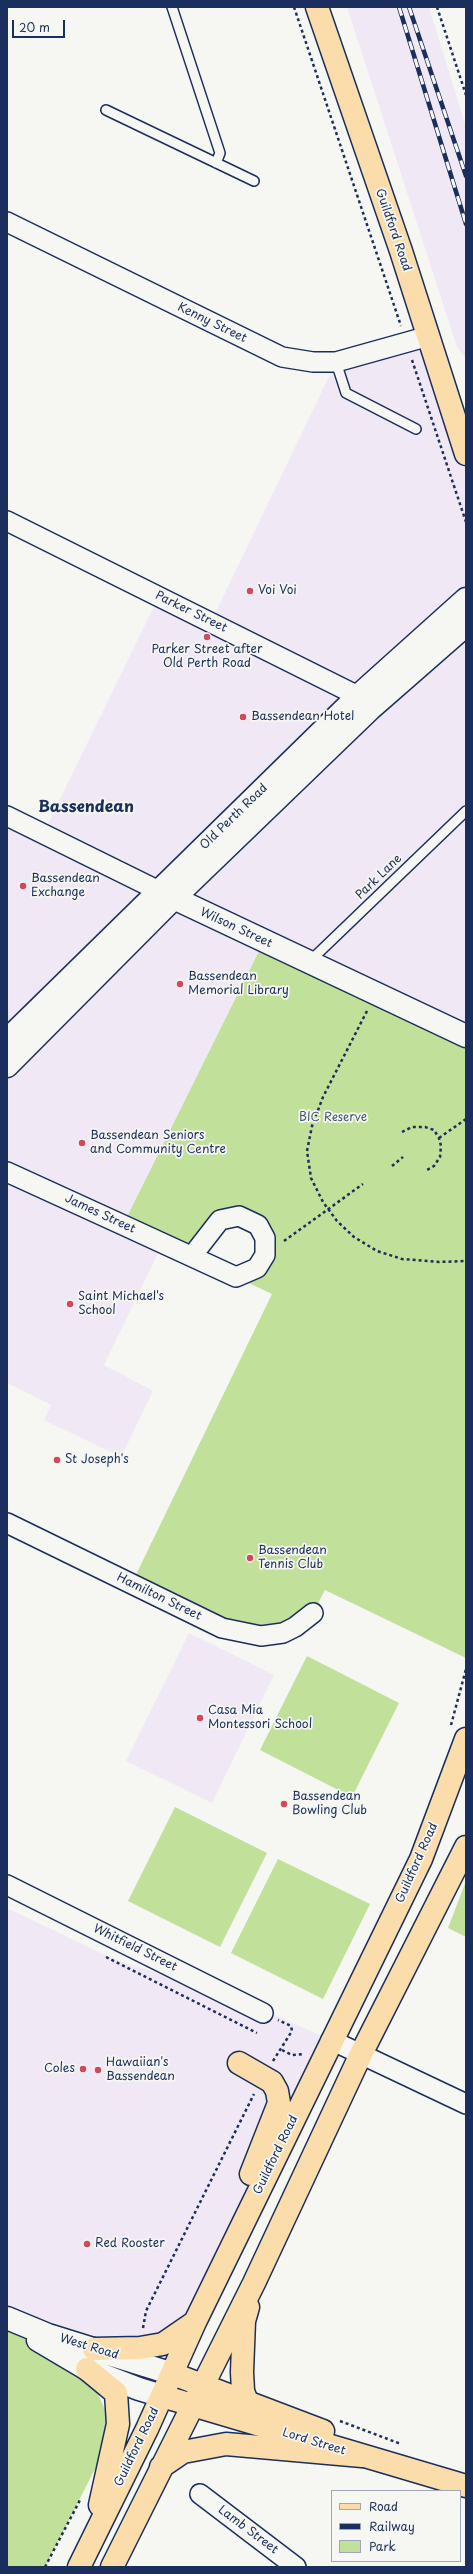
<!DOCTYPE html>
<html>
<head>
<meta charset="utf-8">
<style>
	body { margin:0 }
	#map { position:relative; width:473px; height:2574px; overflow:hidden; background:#f6f6f2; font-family:"Playpen Sans",sans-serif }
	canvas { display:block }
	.frame { position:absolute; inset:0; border:8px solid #1b2f5e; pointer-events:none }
	.legend { position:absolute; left:331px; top:2490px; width:130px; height:72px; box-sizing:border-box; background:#f6f6f2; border:1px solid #9ea6b7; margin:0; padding:5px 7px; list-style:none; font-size:12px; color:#1b2f5e }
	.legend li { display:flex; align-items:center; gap:8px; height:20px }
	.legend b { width:20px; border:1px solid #9ea6b7 }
	.scale { position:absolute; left:12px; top:20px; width:53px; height:18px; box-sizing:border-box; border:2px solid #1b2f5e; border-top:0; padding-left:5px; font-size:12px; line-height:14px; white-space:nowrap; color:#1b2f5e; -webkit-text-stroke:3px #f6f6f2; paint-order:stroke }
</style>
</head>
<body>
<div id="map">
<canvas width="473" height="2574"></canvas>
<div class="frame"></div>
<ul class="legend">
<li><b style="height:5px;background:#faddab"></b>Road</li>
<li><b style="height:5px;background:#1b2f5e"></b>Railway</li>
<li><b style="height:11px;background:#c1e099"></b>Park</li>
</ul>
<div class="scale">20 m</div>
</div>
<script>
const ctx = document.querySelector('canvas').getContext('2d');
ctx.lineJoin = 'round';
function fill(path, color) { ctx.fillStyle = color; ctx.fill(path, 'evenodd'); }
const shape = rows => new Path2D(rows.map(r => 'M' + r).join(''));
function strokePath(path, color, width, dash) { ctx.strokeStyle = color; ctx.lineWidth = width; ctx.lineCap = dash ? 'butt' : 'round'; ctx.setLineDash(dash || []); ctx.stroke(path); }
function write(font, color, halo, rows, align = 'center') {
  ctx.font = font + ' "Playpen Sans",sans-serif'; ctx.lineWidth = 3.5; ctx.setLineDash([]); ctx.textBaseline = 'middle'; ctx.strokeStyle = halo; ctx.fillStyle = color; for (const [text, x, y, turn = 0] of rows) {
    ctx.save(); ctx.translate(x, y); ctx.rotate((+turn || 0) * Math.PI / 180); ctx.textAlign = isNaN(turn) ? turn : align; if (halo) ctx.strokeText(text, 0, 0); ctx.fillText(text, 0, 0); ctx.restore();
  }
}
const built = shape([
	[347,7,429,7,466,127,466,359,457,347],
	[429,336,466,454,466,599,7,1040,7,823,43,834,159,596,211,622,336,362],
	[466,625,466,1036,264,941,123,1225,163,1243,104,1365,153,1391,121,1457,44,1420,51,1405,7,1383,7,1066],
	[189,1633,274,1675,212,1803,126,1761],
	[7,1908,111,1958,243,2001,331,2040,195,2322,163,2344,94,2349,7,2318]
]);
const green = shape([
	[264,941,466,1036,466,1658,325,1590,313,1613,261,1636,132,1583,272,1294,236,1277,257,1268,265,1238,239,1216,192,1256,123,1225],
	[307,1656,399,1703,352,1797,260,1750],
	[175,1807,267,1853,220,1947,128,1901],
	[278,1859,370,1904,323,1999,231,1953],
	[466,1881,466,1937,448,1928],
	[7,2320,87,2369,106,2412,108,2424,101,2457,45,2567,7,2567]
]);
const path = shape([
	[294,7,401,326],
	[437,7,466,95],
	[412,360,466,522],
	[367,1011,323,1097,312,1126,307,1151,311,1178,323,1202,337,1221,354,1237,377,1251,402,1259,439,1262,466,1261],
	[402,1132,412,1127,425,1127,434,1130,439,1138,441,1146,440,1157,434,1166,425,1171],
	[439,1138,466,1119],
	[392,1166,403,1157],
	[284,1241,363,1184],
	[451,1725,466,1669],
	[106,1957,257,2033],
	[282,2050,292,2055,304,2054],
	[273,2061,292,2031,291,2026,278,2020],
	[143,2328,146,2311,254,2094],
	[340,2421,401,2444],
	[45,2567,80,2500]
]);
const service = shape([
	[172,7,220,153,216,163],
	[106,110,254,181],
	[336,362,346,393,416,429],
	[309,962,466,811]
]);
const minor = shape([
	[7,222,282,357,313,362,336,362,429,336],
	[7,521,358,696,368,706],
	[7,816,159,891],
	[7,1172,123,1225,236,1277,257,1268,265,1255,265,1238,258,1225,239,1216,220,1220,192,1256],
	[7,1523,222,1628,261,1636,283,1633,295,1627,313,1613],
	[7,1885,263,2013],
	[331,2040,466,2104],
	[200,2494,296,2567]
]);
const tertiary = shape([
	[161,892,466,1036],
	[7,1040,358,696,466,599],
	[7,1066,174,898,370,709,466,625],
	[7,2318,48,2335,173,2374],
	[38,2340,87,2369,139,2389,162,2396]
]);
const primary = shape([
	[173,2374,323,2431],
	[162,2396,466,2486]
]);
const trunk = shape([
	[317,7,401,251,466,454],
	[239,2063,272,2082,277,2091,279,2103,251,2174],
	[94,2349,140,2348,163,2344,195,2322],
	[87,2369,116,2393,118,2424,100,2505],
	[247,2402,243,2391,242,2372,244,2321,248,2307],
	[161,2467,183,2452,226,2444,362,2456],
	[79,2567,147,2429,195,2322,421,1859,466,1739],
	[112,2567,254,2283,361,2054,466,1847]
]);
const rail = shape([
	[399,7,466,224],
	[409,7,466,176]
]);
const markers = [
	[250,591,4,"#d1495b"],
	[207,637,4,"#d1495b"],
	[243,717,4,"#d1495b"],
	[23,886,4,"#d1495b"],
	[180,984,4,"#d1495b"],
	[82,1143,4,"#d1495b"],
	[70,1304,4,"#d1495b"],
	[57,1460,4,"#d1495b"],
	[250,1558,4,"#d1495b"],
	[200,1718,4,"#d1495b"],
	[284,1804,4,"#d1495b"],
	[83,2069,4,"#d1495b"],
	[98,2070,4,"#d1495b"],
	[87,2244,4,"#d1495b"]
];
const streetNames = [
	["Guildford Road",393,230,71],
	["Kenny Street",212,323,26],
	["Parker Street",191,612,26],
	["Old Perth Road",234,817,-44],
	["Park Lane",379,877,-44],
	["Wilson Street",236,928,25],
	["James Street",100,1214,25],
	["Hamilton Street",159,1597,26],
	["Guildford Road",417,1863,-66],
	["Whitfield Street",135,1948,26],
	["Guildford Road",276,2155,-64],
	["West Road",89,2347,17],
	["Lord Street",314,2442,17],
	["Guildford Road",137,2447,-64],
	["Lamb Street",248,2530,37]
];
const poiNames = [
	["Voi Voi",258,591],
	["Parker Street after",207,650,"center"],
	["Old Perth Road",207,664,"center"],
	["Bassendean Hotel",251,717],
	["Bassendean",31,879],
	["Exchange",31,893],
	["Bassendean",188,977],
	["Memorial Library",188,991],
	["Bassendean Seniors",90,1136],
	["and Community Centre",90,1150],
	["Saint Michael's",78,1297],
	["School",78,1311],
	["St Joseph's",65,1460],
	["Bassendean",258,1551],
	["Tennis Club",258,1565],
	["Casa Mia",208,1711],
	["Montessori School",208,1725],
	["Bassendean",292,1797],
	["Bowling Club",292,1811],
	["Hawaiian's",106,2063],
	["Bassendean",106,2077],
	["Coles",75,2069,"right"],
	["Red Rooster",95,2244]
];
const parkNames = [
	["BIC Reserve",333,1118]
];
const districtNames = [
	["Bassendean",86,808]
];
fill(built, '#f0e9f5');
fill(green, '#c1e099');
strokePath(service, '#1b2f5e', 12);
strokePath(minor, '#1b2f5e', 22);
strokePath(tertiary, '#1b2f5e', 25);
strokePath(primary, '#1b2f5e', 25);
strokePath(trunk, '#1b2f5e', 25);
strokePath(path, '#1b2f5e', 2.5, [3, 3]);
strokePath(service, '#f6f6f2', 9);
strokePath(minor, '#f6f6f2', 19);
strokePath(tertiary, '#f6f6f2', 22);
strokePath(primary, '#faddab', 22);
strokePath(trunk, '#faddab', 22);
strokePath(rail, '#1b2f5e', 4.5);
strokePath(rail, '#f6f6f2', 3, [9]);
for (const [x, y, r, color] of markers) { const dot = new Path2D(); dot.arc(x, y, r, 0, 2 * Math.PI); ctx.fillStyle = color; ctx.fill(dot); strokePath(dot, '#f6f6f2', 1.5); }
write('12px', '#1b2f5e', '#f6f6f2', streetNames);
write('12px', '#1b2f5e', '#f6f6f2', poiNames, 'left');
write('12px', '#445b6d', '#f6f6f2', parkNames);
write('bold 16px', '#1b2f5e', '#f6f6f2', districtNames);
</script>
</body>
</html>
